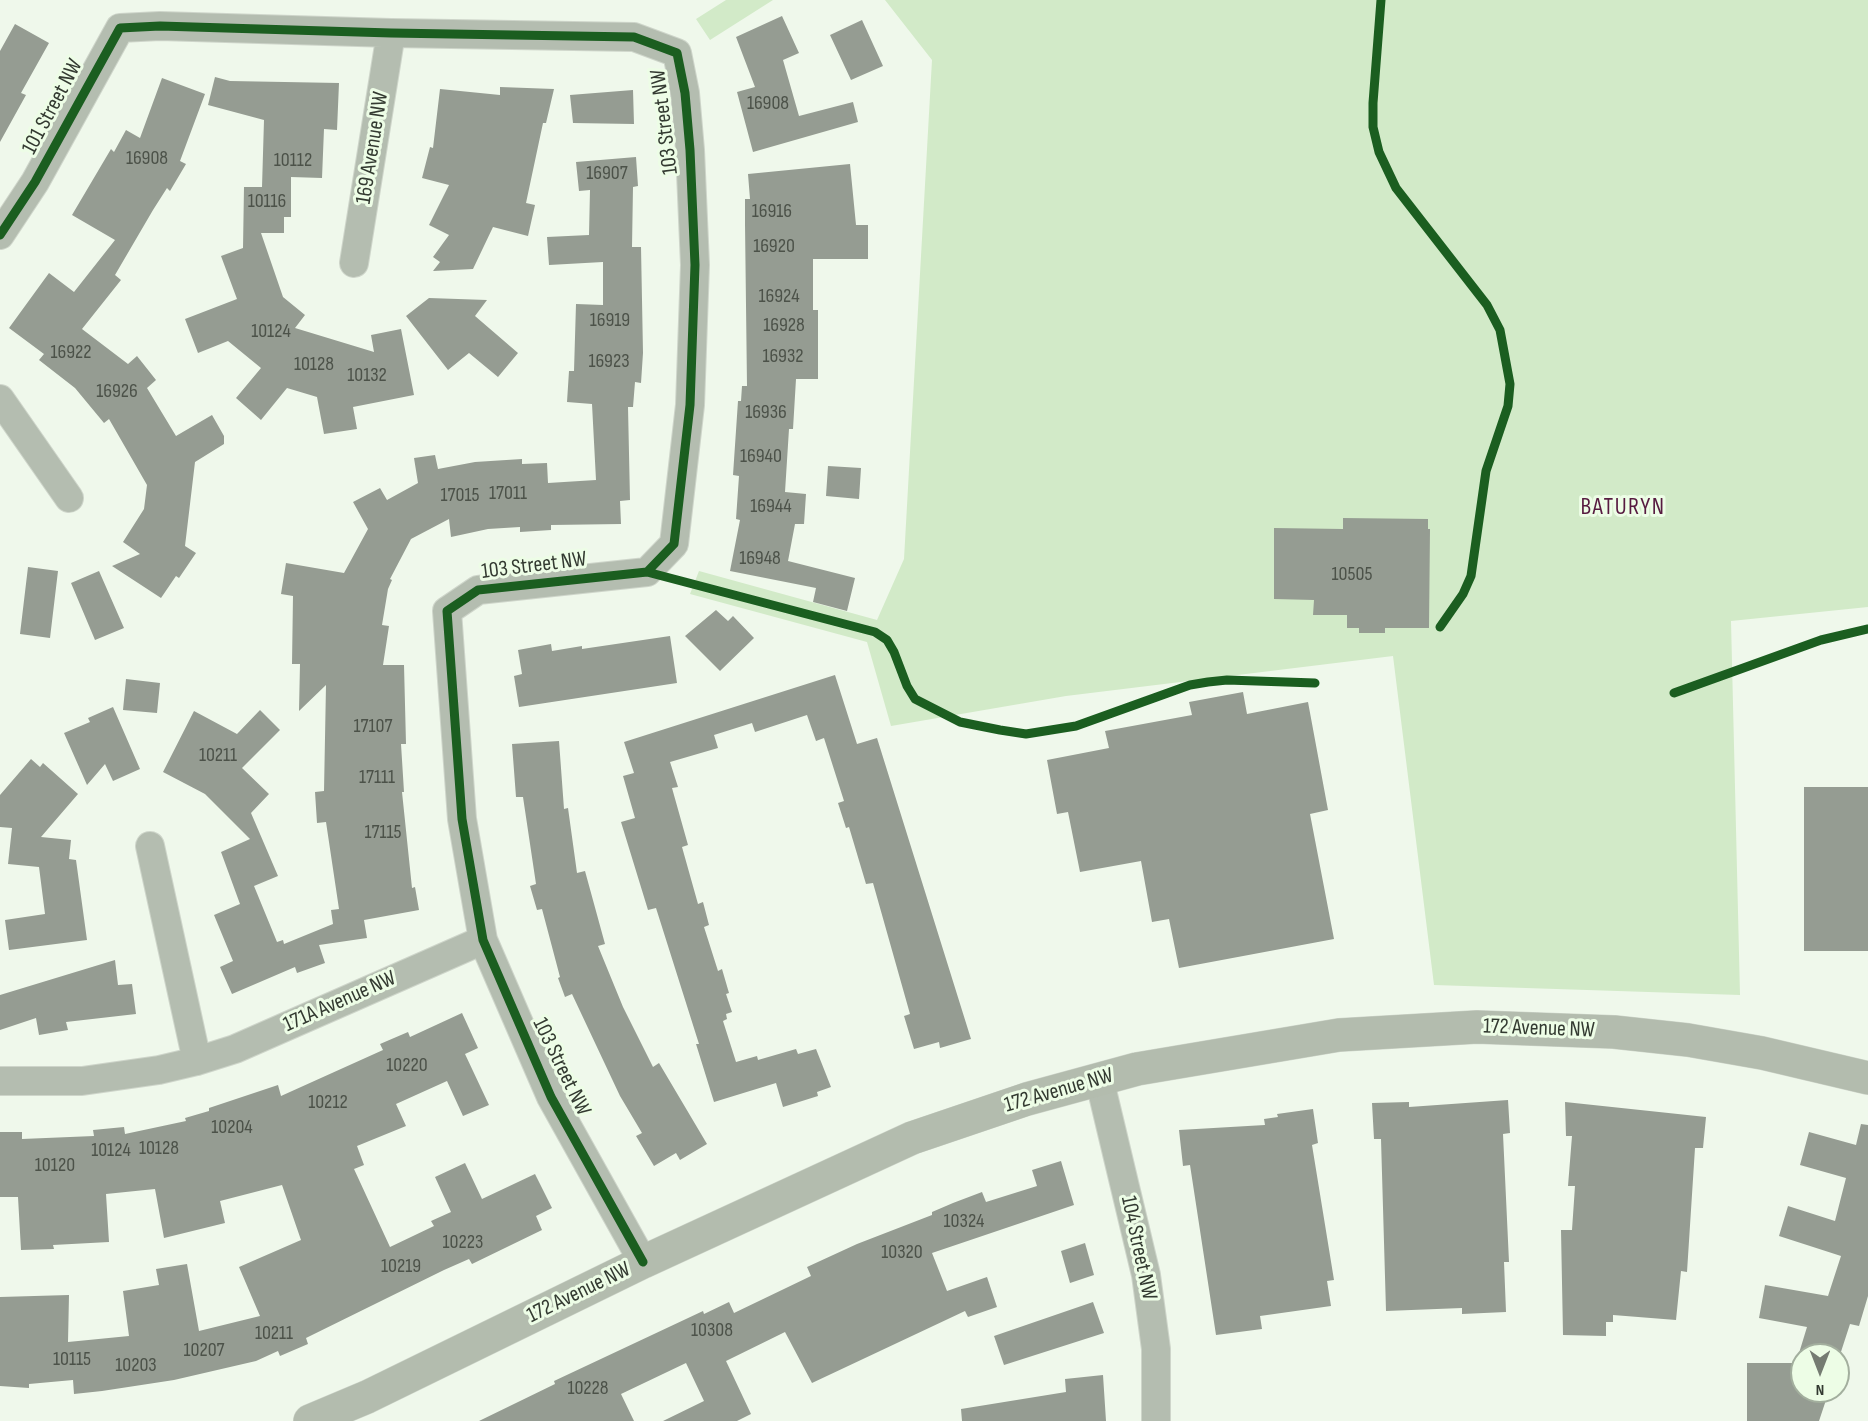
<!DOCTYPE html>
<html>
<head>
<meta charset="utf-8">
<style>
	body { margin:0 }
	#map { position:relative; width:1868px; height:1421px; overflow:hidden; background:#eff8eb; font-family:"Sofia Sans Condensed",sans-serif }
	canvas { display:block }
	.north { position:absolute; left:1790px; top:1343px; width:60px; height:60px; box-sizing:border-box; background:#edfde6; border:2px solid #a3af9e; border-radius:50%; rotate:180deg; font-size:16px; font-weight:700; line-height:24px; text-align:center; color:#333a31 }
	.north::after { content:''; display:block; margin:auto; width:21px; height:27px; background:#757c72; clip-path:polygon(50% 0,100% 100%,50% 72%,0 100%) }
</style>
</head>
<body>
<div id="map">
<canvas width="1868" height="1421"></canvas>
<div class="north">N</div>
</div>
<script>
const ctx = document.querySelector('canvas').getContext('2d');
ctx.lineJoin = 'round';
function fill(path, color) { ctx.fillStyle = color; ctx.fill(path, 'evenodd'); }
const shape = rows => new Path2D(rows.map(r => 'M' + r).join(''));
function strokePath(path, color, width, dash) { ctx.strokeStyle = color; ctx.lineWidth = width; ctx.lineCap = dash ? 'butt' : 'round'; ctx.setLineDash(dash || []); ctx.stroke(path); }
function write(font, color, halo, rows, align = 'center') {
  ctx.font = font + ' "Sofia Sans Condensed",sans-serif'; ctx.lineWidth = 6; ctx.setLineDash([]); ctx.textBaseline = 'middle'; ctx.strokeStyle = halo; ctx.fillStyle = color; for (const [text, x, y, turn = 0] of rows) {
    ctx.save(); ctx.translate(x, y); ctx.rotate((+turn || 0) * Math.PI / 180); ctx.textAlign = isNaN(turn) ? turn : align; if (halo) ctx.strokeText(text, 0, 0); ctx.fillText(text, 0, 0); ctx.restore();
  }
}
const green = shape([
	[726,0,773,0,710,40,696,19],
	[885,0,1868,0,1868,607,1731,621,1740,995,1434,985,1393,656,1066,696,891,726,867,642,690,594,699,571,877,620,904,559,932,60]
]);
const building = shape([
	[782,16,799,53,783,60,799,116,853,102,858,122,753,152,737,92,755,87,736,37],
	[862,20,883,66,851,80,830,35],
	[15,24,49,43,21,93,26,95,0,142,0,51],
	[215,77,230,81,339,83,337,130,324,129,322,178,291,177,291,217,284,217,284,233,261,233,283,297,305,315,295,328,374,352,371,335,401,329,414,395,353,407,357,429,324,434,317,397,287,388,261,420,236,398,261,368,228,341,198,353,185,319,237,299,221,256,243,248,244,187,262,187,264,120,208,105],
	[162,78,205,94,180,161,186,164,170,191,167,188,153,210,115,275,121,280,82,329,128,364,137,356,156,380,147,388,176,436,212,415,224,436,224,444,195,462,185,546,196,553,179,578,176,576,161,598,112,566,140,554,123,542,144,509,147,485,109,419,104,423,75,388,39,360,44,354,9,328,49,273,74,292,115,240,72,215,111,149,114,152,126,130,140,138],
	[500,87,554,89,546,123,543,123,526,203,535,205,528,236,493,227,473,269,433,271,440,262,433,257,449,235,429,225,449,185,422,178,430,147,433,148,440,89,500,95],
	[633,90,634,124,573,123,570,95],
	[636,157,638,186,633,187,632,247,641,247,643,353,641,383,635,382,633,407,628,407,630,500,620,501,621,524,551,525,551,530,520,532,520,527,488,529,451,537,449,519,411,539,390,579,392,580,388,589,382,625,389,626,383,665,404,665,406,744,401,744,404,792,402,792,412,888,415,887,419,910,364,920,367,938,319,945,325,963,297,973,295,967,232,994,220,967,233,961,214,915,240,904,221,852,250,839,205,794,163,772,194,711,237,734,260,710,280,730,242,768,269,794,251,813,278,876,254,886,277,942,283,940,284,944,333,924,331,910,339,909,326,822,317,823,315,792,324,791,326,685,299,711,300,664,292,664,293,596,281,594,286,563,344,573,368,529,353,502,380,488,387,500,418,483,414,458,435,455,438,469,475,462,522,459,522,464,547,463,548,483,596,480,592,404,567,402,569,371,574,371,576,304,603,305,603,262,549,265,547,237,589,235,590,190,579,191,576,162],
	[850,164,856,225,868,225,868,259,813,259,813,310,818,310,818,379,796,379,793,429,789,429,785,492,806,494,804,524,795,524,788,561,855,578,847,611,813,602,816,588,730,571,740,520,736,519,739,476,733,475,738,401,741,401,742,386,747,386,745,224,745,199,750,199,748,174],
	[429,298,487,300,475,316,518,353,498,377,469,353,448,370,406,316],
	[828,466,861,468,859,499,826,496],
	[1343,518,1428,519,1428,529,1430,529,1429,628,1385,628,1385,633,1359,633,1359,628,1347,628,1347,615,1313,615,1314,600,1274,599,1274,528,1343,529],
	[28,567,58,571,50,638,20,634],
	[99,571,124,628,95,640,71,583],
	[716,610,728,621,733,616,754,638,720,671,685,636],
	[670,636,677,683,519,707,514,676,522,674,518,650,551,644,552,651,582,646,582,649],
	[835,675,857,744,877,738,971,1039,940,1048,939,1042,914,1049,904,1016,910,1014,873,883,866,884,849,827,846,828,838,803,844,801,824,738,816,741,807,715,755,732,752,723,714,735,718,748,670,762,678,787,672,788,688,845,682,847,698,904,703,902,709,925,704,927,718,971,722,969,729,993,726,994,732,1012,726,1014,727,1019,723,1021,736,1062,757,1056,758,1060,796,1049,798,1054,816,1049,831,1087,817,1092,818,1096,783,1107,776,1083,714,1102,696,1044,699,1044,656,908,648,910,621,822,635,818,623,776,634,773,624,742],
	[126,679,160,683,157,713,123,710],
	[1243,692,1247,714,1308,702,1328,810,1310,814,1334,939,1179,968,1169,919,1152,922,1141,861,1080,872,1068,812,1057,814,1047,760,1109,748,1105,731,1192,715,1189,702],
	[113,707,140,769,113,781,105,764,87,785,64,733,90,722,88,718],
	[559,741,564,809,568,808,577,873,585,871,605,944,598,946,623,1007,653,1067,659,1063,707,1144,680,1160,676,1153,654,1166,636,1136,642,1133,620,1096,572,994,565,997,558,978,560,977,542,909,537,910,530,886,536,884,523,797,516,797,512,744],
	[31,759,40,767,43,763,78,794,41,837,71,840,69,859,76,860,87,940,9,950,5,920,45,914,39,867,8,864,12,828,0,827,0,795],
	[1804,787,1868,787,1868,951,1804,951],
	[115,960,118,985,132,984,136,1014,66,1022,68,1030,39,1035,36,1018,0,1030,0,995],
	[462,1013,478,1048,465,1054,489,1105,463,1116,447,1081,396,1104,406,1126,357,1146,364,1165,354,1169,390,1247,434,1226,431,1221,451,1212,435,1177,465,1163,482,1199,535,1174,552,1208,536,1216,542,1230,472,1264,469,1259,444,1270,306,1338,308,1344,280,1356,278,1351,256,1361,174,1380,102,1391,74,1394,73,1380,29,1384,29,1388,0,1386,0,1297,69,1295,68,1342,129,1336,123,1291,159,1285,156,1269,187,1264,199,1331,260,1316,239,1267,301,1240,282,1185,220,1201,225,1223,164,1238,155,1189,106,1194,109,1242,53,1245,54,1249,21,1250,18,1197,0,1197,0,1132,22,1132,22,1139,94,1136,93,1130,124,1127,125,1134,186,1121,185,1118,209,1111,209,1108,278,1085,281,1096,383,1050,380,1044,408,1032,410,1037],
	[1508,1100,1510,1133,1503,1134,1509,1262,1504,1262,1506,1312,1462,1314,1462,1308,1386,1311,1381,1139,1374,1139,1372,1103,1409,1102,1409,1107],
	[1565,1102,1706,1117,1703,1148,1695,1148,1687,1272,1681,1271,1676,1320,1613,1315,1613,1322,1606,1322,1606,1336,1563,1335,1561,1230,1572,1230,1575,1186,1568,1186,1572,1136,1566,1136],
	[1313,1109,1318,1143,1312,1145,1334,1280,1327,1281,1331,1306,1260,1316,1262,1329,1216,1335,1190,1165,1183,1166,1179,1130,1265,1125,1264,1119,1278,1117,1277,1114],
	[1861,1124,1868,1125,1868,1296,1859,1326,1850,1324,1838,1361,1838,1355,1802,1355,1802,1391,1829,1391,1819,1421,1747,1421,1747,1363,1796,1363,1807,1327,1759,1318,1765,1285,1828,1296,1841,1256,1779,1236,1788,1206,1835,1221,1846,1178,1800,1165,1809,1132,1856,1145],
	[1061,1161,1074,1205,932,1253,947,1291,987,1277,997,1307,968,1317,965,1311,812,1383,785,1332,726,1361,751,1414,737,1421,663,1421,704,1401,686,1363,621,1394,634,1421,479,1421,555,1384,554,1381,703,1311,704,1314,729,1302,734,1313,811,1276,807,1267,857,1244,932,1215,932,1212,953,1203,982,1192,986,1202,1037,1186,1032,1170],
	[1085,1243,1094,1275,1070,1283,1061,1251],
	[1093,1302,1104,1333,1004,1365,994,1336],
	[1103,1375,1106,1421,962,1421,961,1409,1066,1392,1065,1379]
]);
const street = shape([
	[0,235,35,182,120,28,160,26,391,33,634,37,677,53,685,93,690,150,695,265,690,405,674,544,647,572,478,590,447,611,462,819,483,940,551,1097,643,1262],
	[354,263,391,33],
	[0,399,69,498],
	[150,846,197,1061],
	[1099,1078,1146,1275,1156,1349,1156,1421],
	[0,1081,82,1081,159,1070,197,1061,235,1049,483,940]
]);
const secondary = shape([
	[310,1421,367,1397,643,1262,912,1138,1027,1099,1137,1069,1339,1035,1477,1027,1614,1032,1688,1040,1762,1053,1868,1078]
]);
const cycleway = shape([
	[1381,0,1373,103,1373,127,1379,152,1396,188,1487,305,1500,330,1510,384,1508,406,1486,471,1471,576,1463,594,1440,627],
	[0,235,35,182,120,28,160,26,391,33,634,37,677,53,685,93,690,150,695,265,690,405,674,544,647,572,478,590,447,611,462,819,483,940,551,1097,643,1262],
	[647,572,875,632,887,640,894,652,907,686,915,699,960,722,1000,730,1026,734,1076,726,1190,685,1208,682,1227,680,1315,683],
	[1674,693,1821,640,1868,629]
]);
const numberNames = [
	["16908",768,104],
	["16908",147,159],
	["10112",293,161],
	["16907",607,174],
	["10116",267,202],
	["16916",772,212],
	["16920",774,247],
	["16924",779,297],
	["16919",610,321],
	["16928",784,326],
	["10124",271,332],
	["16922",71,353],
	["16932",783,357],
	["16923",609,362],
	["10128",314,365],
	["10132",367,376],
	["16926",117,392],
	["16936",766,413],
	["16940",761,457],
	["17011",508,494],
	["17015",460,496],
	["16944",771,507],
	["16948",760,559],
	["10505",1352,575],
	["17107",373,727],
	["10211",218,756],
	["17111",377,778],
	["17115",383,833],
	["10220",407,1066],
	["10212",328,1103],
	["10204",232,1128],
	["10128",159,1149],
	["10124",111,1151],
	["10120",55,1166],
	["10324",964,1222],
	["10223",463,1243],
	["10320",902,1253],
	["10219",401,1267],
	["10308",712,1331],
	["10211",274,1334],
	["10207",204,1351],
	["10115",72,1360],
	["10203",136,1366],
	["10228",588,1389]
];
const streetNames = [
	["101 Street NW",53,107,-62],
	["103 Street NW",665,122,-97],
	["169 Avenue NW",373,148,-81],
	["103 Street NW",534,566,-7],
	["171A Avenue NW",340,1002,-24],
	["172 Avenue NW",1539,1029,2],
	["103 Street NW",561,1067,64],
	["172 Avenue NW",1059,1091,-16],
	["104 Street NW",1138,1248,78],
	["172 Avenue NW",579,1293,-26]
];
const neighbourhoodNames = [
	["BATURYN",1623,508]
];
fill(green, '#d2eac8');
fill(building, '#959c92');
strokePath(street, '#ced5ca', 30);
strokePath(secondary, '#ced5ca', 34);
strokePath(street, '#b4bdb0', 28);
strokePath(secondary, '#b3bcae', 33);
strokePath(cycleway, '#1b5e20', 9);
write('20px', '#4c5249', null, numberNames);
write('22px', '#333a31', '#edfde6', streetNames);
ctx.letterSpacing = '1.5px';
write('24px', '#571b40', '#edfde6', neighbourhoodNames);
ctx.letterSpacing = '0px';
</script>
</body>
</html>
